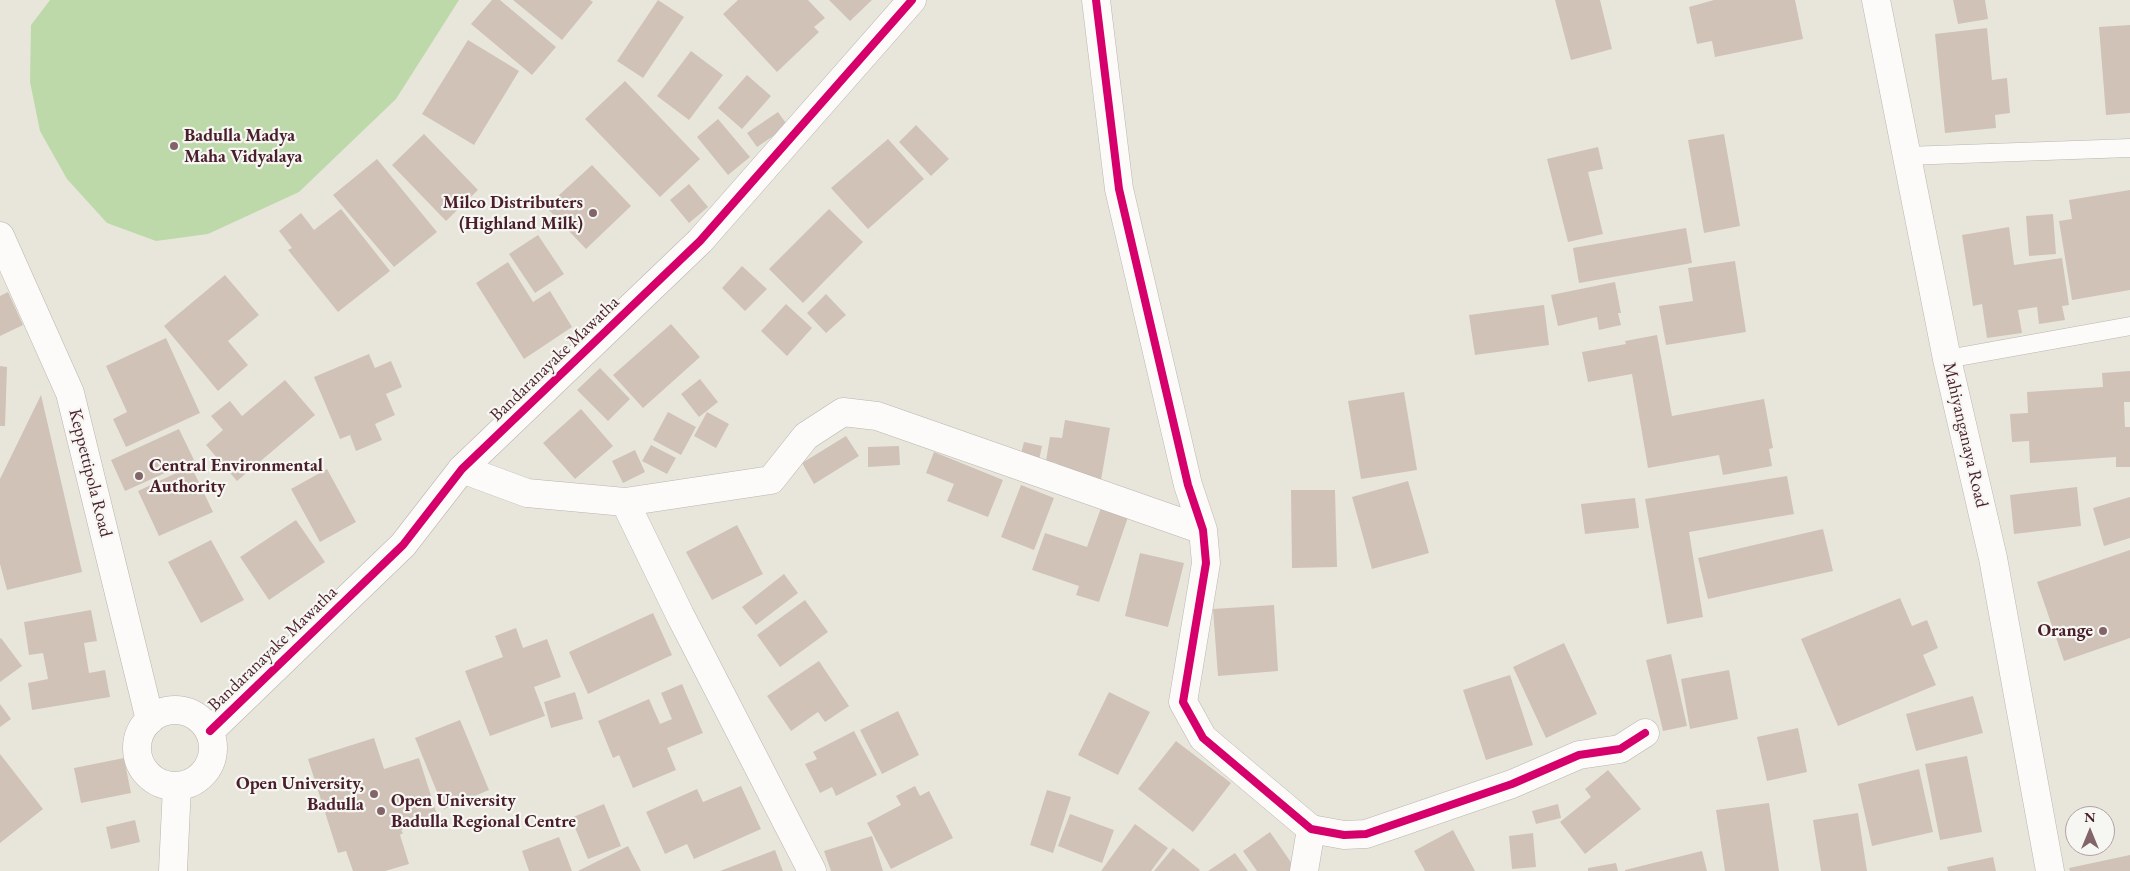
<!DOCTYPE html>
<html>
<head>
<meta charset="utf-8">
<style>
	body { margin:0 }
	#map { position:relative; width:2130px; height:871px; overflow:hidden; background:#e8e6db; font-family:"EB Garamond",serif }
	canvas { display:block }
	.north { position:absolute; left:2065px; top:806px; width:50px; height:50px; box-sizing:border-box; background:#f6f6f2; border:1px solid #b1a0a2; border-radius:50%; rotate:0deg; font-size:14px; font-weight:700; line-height:20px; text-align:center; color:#4a1f2b }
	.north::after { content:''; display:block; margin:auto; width:18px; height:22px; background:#816569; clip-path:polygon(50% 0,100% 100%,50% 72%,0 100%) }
</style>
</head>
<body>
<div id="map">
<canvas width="2130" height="871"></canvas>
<div class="north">N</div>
</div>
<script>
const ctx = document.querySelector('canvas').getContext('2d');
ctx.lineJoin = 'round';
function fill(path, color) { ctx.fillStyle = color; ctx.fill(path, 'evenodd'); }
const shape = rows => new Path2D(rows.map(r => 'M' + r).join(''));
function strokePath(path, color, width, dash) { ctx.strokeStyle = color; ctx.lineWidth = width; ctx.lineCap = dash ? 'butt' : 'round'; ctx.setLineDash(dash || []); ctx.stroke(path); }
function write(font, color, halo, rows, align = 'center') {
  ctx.font = font + ' "EB Garamond",serif'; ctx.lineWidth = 4.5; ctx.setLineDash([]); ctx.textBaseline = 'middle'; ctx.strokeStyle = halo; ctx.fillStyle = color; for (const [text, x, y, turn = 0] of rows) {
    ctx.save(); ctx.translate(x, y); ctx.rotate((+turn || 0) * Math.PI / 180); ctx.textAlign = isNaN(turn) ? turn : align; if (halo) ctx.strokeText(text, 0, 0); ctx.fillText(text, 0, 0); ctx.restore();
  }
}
const green = shape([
	[50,0,459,0,396,99,299,192,208,234,156,241,107,223,67,179,40,131,30,82,31,25]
]);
const building = shape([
	[492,0,500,0,556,47,532,75,471,24],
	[513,0,590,0,593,2,562,40],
	[658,0,684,17,643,78,617,61],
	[738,0,808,0,825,18,814,27,819,32,777,72,723,14],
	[829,0,872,0,850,21],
	[1555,0,1600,0,1612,49,1571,60],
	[1714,0,1795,0,1803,39,1715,57,1712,41,1697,44,1689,7],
	[1953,0,1985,0,1988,19,1958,24],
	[2130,25,2130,113,2106,115,2099,27],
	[1987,28,1992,80,2007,78,2010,113,1995,115,1996,128,1945,133,1935,34],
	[468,40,519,71,474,145,422,114],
	[691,51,723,75,689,120,657,96],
	[747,75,771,96,742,129,718,108],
	[625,81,700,159,660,197,585,119],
	[778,112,788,126,757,147,747,133],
	[718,119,750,157,728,175,697,137],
	[916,125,949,159,931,176,899,142],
	[424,134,478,190,446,221,392,165],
	[1724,134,1740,226,1704,233,1688,140],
	[888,139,924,179,868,229,831,188],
	[1598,147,1603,169,1588,172,1603,234,1568,242,1547,159],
	[377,159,437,232,394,267,333,195],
	[592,165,631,206,586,249,546,207],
	[689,184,708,207,689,223,670,200],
	[2130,190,2130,290,2072,300,2059,221,2072,219,2069,200],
	[341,209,390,271,338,312,288,250,292,248,279,231,301,213,314,230],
	[829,209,863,242,803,303,769,269],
	[2053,214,2056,254,2029,256,2026,216],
	[2009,227,2014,265,2062,258,2069,305,2062,306,2065,320,2039,324,2037,307,2018,310,2022,333,1987,338,1982,304,1973,306,1962,235],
	[1686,228,1692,263,1579,283,1573,248],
	[538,235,564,274,535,293,509,254],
	[1735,261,1746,332,1666,345,1659,306,1693,301,1688,268],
	[508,262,533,302,550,291,572,327,524,359,476,283],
	[742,266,767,289,745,311,722,288],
	[225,275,259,315,228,341,248,365,218,391,164,326],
	[1615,282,1621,313,1618,313,1621,325,1599,330,1597,317,1558,326,1551,295],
	[8,292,23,325,0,336,0,296],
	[826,294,846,315,826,333,807,313],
	[786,304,812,328,787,356,761,331],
	[1544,305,1549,345,1475,355,1469,315],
	[671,324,700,357,643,408,613,375],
	[1657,335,1672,416,1764,399,1773,448,1769,449,1772,466,1723,475,1719,455,1648,468,1632,374,1588,382,1582,352,1626,344,1625,341],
	[166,338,200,413,126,447,113,419,127,412,106,366],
	[369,354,375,368,391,361,402,387,386,394,395,415,375,424,382,440,356,451,350,435,340,439,314,377],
	[0,366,7,367,5,426,0,426],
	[600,368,630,399,608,421,577,390],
	[2130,371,2130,402,2124,402,2125,427,2130,427,2130,467,2116,467,2116,457,2030,463,2029,441,2012,442,2010,414,2028,413,2027,392,2103,387,2102,373],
	[700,379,718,402,699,417,681,394],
	[285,380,315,415,237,481,206,445,223,430,211,416,230,401,242,416],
	[1404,392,1417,470,1361,479,1348,401],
	[41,395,82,572,7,590,0,564,0,479],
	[581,409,613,446,575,479,543,443],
	[668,412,696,427,681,455,653,440],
	[707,412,729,424,716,448,694,436],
	[1065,420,1110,428,1101,480,1056,472,1057,463,1046,461,1050,437,1062,438],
	[179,429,194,460,125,491,111,460],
	[846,436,859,456,814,484,802,463],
	[1024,442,1042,446,1038,465,1019,461],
	[651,445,676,458,667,474,642,461],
	[899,446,900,465,868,467,868,447],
	[635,450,645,472,623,483,612,461],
	[934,452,1003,480,988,517,947,501,954,484,926,473],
	[191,466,213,512,159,536,138,491],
	[327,469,356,522,320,542,291,489],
	[1787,476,1794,514,1689,532,1703,617,1667,624,1645,499],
	[1408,481,1429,553,1372,569,1352,497],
	[1021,485,1054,498,1034,550,1001,537],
	[2077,487,2081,526,2014,534,2010,495],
	[1291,490,1335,490,1337,567,1292,568],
	[2130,497,2130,538,2104,546,2093,508],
	[1635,498,1639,528,1585,534,1581,504],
	[1101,508,1128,517,1099,602,1076,595,1079,586,1032,570,1045,533,1087,547],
	[296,520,325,562,269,600,240,557],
	[737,525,763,574,712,600,686,552],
	[1823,529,1833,571,1708,599,1698,558],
	[211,540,244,600,201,623,168,562],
	[2130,550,2130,638,2064,661,2037,582],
	[1140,553,1184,563,1168,627,1125,616],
	[784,574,798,593,756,625,742,607],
	[1900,598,1912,626,1927,620,1938,648,1923,655,1936,685,1838,726,1801,639],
	[805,600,828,632,780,667,757,635],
	[1274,605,1278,671,1218,676,1213,609],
	[91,610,97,641,84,643,89,673,105,670,110,697,32,710,28,683,48,679,43,653,29,655,24,622],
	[653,613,672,655,588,694,569,652],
	[516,628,523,648,547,639,561,677,534,687,545,716,490,736,465,671,503,657,495,636],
	[1,638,22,666,0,682,0,639],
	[1564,643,1597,714,1546,738,1513,667],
	[1671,654,1687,726,1663,731,1646,660],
	[819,661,849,706,825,722,818,712,791,731,767,696],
	[1729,670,1738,719,1690,729,1681,679],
	[1510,675,1533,745,1486,760,1463,690],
	[682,684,703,733,667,748,676,770,633,788,619,755,613,758,598,721,649,699,660,724,672,719,661,693],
	[575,692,583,719,551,728,544,702],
	[1109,692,1150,712,1118,775,1078,755],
	[1973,696,1983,733,1916,751,1906,714],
	[0,704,11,719,0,727],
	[898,711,919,755,882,774,860,730],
	[460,720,489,790,444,809,415,738],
	[1798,728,1807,772,1767,781,1757,737],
	[854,731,877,775,836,796,832,787,820,793,805,764,817,759,813,752],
	[374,738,384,769,419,758,438,818,401,830,403,833,400,835,409,864,385,871,353,871,346,851,338,853,308,759],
	[1176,741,1231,783,1193,832,1138,789],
	[0,754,43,809,0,843],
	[1967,756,1982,832,1940,840,1925,764],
	[124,758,131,793,81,803,74,768],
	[1919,769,1933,832,1872,846,1858,784],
	[1608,770,1641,809,1585,854,1560,822,1591,797,1585,789],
	[741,786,761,829,694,859,687,844,665,854,646,812,697,789,703,802],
	[915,786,920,796,929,791,953,838,891,869,867,823,901,805,896,796],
	[1047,790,1071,797,1053,853,1030,845],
	[1769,803,1779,871,1725,871,1716,810],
	[604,804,621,846,588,859,571,818],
	[1558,804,1561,818,1536,824,1532,811],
	[1858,813,1867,871,1821,871,1813,820],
	[1070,814,1114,830,1102,863,1058,846],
	[135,820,140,842,111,849,106,827],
	[1135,824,1168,848,1151,871,1101,871],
	[1453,830,1475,871,1425,871,1414,851],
	[1270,832,1297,871,1257,871,1243,851],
	[1533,833,1536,867,1512,869,1509,836],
	[872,836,883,871,831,871,824,851],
	[559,837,572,871,529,871,522,851],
	[628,846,641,871,578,871],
	[1173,848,1200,870,1199,871,1154,871],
	[775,850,783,871,720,871],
	[1702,851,1707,871,1625,871,1625,870],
	[1235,853,1248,871,1208,871],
	[2130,855,2130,871,2070,871,2069,868],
	[1993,857,1996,871,1948,871,1947,867],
	[1616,863,1618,871,1588,871,1588,868]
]);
const lane = shape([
	[1906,156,2130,148],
	[1947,359,2130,326]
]);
const street = shape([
	[1096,0,1119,189,1188,485,1203,530,1206,563,1183,702,1203,738,1311,829,1344,835,1366,834,1512,784,1579,755,1620,749,1645,733],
	[462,469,527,493,625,502,771,480,806,436,843,412,877,416,1203,530],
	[625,502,680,615,812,871],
	[1304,871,1311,829]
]);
const secondary = shape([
	[0,236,70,393,150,720],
	'137 748a38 38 0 1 1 76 0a38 38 0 1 1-76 0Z',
	[210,731,403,545,462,469,700,241,912,0],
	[173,871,177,786]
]);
const primary = shape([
	[1876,0,1947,359,1993,558,2050,871]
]);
const cycleway = shape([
	[1096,0,1119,189,1188,485,1203,530,1206,563,1183,702,1203,738,1311,829,1344,835,1366,834,1512,784,1579,755,1620,749,1645,733],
	[210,731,403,545,462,469,700,241,912,0]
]);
const markers = [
	[174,146,5,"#816569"],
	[593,213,5,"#816569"],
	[139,476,5,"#816569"],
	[2103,631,5,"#816569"],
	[374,794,5,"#816569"],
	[381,811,5,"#816569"]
];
const poiNames = [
	["Badulla Madya",184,136],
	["Maha Vidyalaya",184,157],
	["Milco Distributers",583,203,"right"],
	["(Highland Milk)",583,224,"right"],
	["Central Environmental",149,466],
	["Authority",149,487],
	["Orange",2093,631,"right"],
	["Open University,",364,784,"right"],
	["Badulla",364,805,"right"],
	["Open University",391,801],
	["Badulla Regional Centre",391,822]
];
const streetNames = [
	["Bandaranayake Mawatha",555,359,-44],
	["Mahiyanganaya Road",1965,435,77],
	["Keppettipola Road",90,473,76],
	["Bandaranayake Mawatha",273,649,-44]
];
fill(green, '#bdd9aa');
fill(building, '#d0c2b7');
strokePath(lane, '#b9b4ae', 19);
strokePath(street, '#b9b4ae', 29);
strokePath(secondary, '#b9b4ae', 29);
strokePath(primary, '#b9b4ae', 29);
strokePath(lane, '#fcfbfa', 18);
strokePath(street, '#fcfbfa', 28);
strokePath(secondary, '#fcfbfa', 28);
strokePath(primary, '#fcfbfa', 28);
strokePath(cycleway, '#d6006c', 8);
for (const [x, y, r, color] of markers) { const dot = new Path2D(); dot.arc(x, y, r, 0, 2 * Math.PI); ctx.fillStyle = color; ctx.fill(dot); strokePath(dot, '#f6f6f2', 2); }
write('bold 18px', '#4a1f2b', '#f6f6f2', poiNames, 'left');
write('18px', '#4a1f2b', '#f6f6f2', streetNames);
</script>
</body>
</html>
